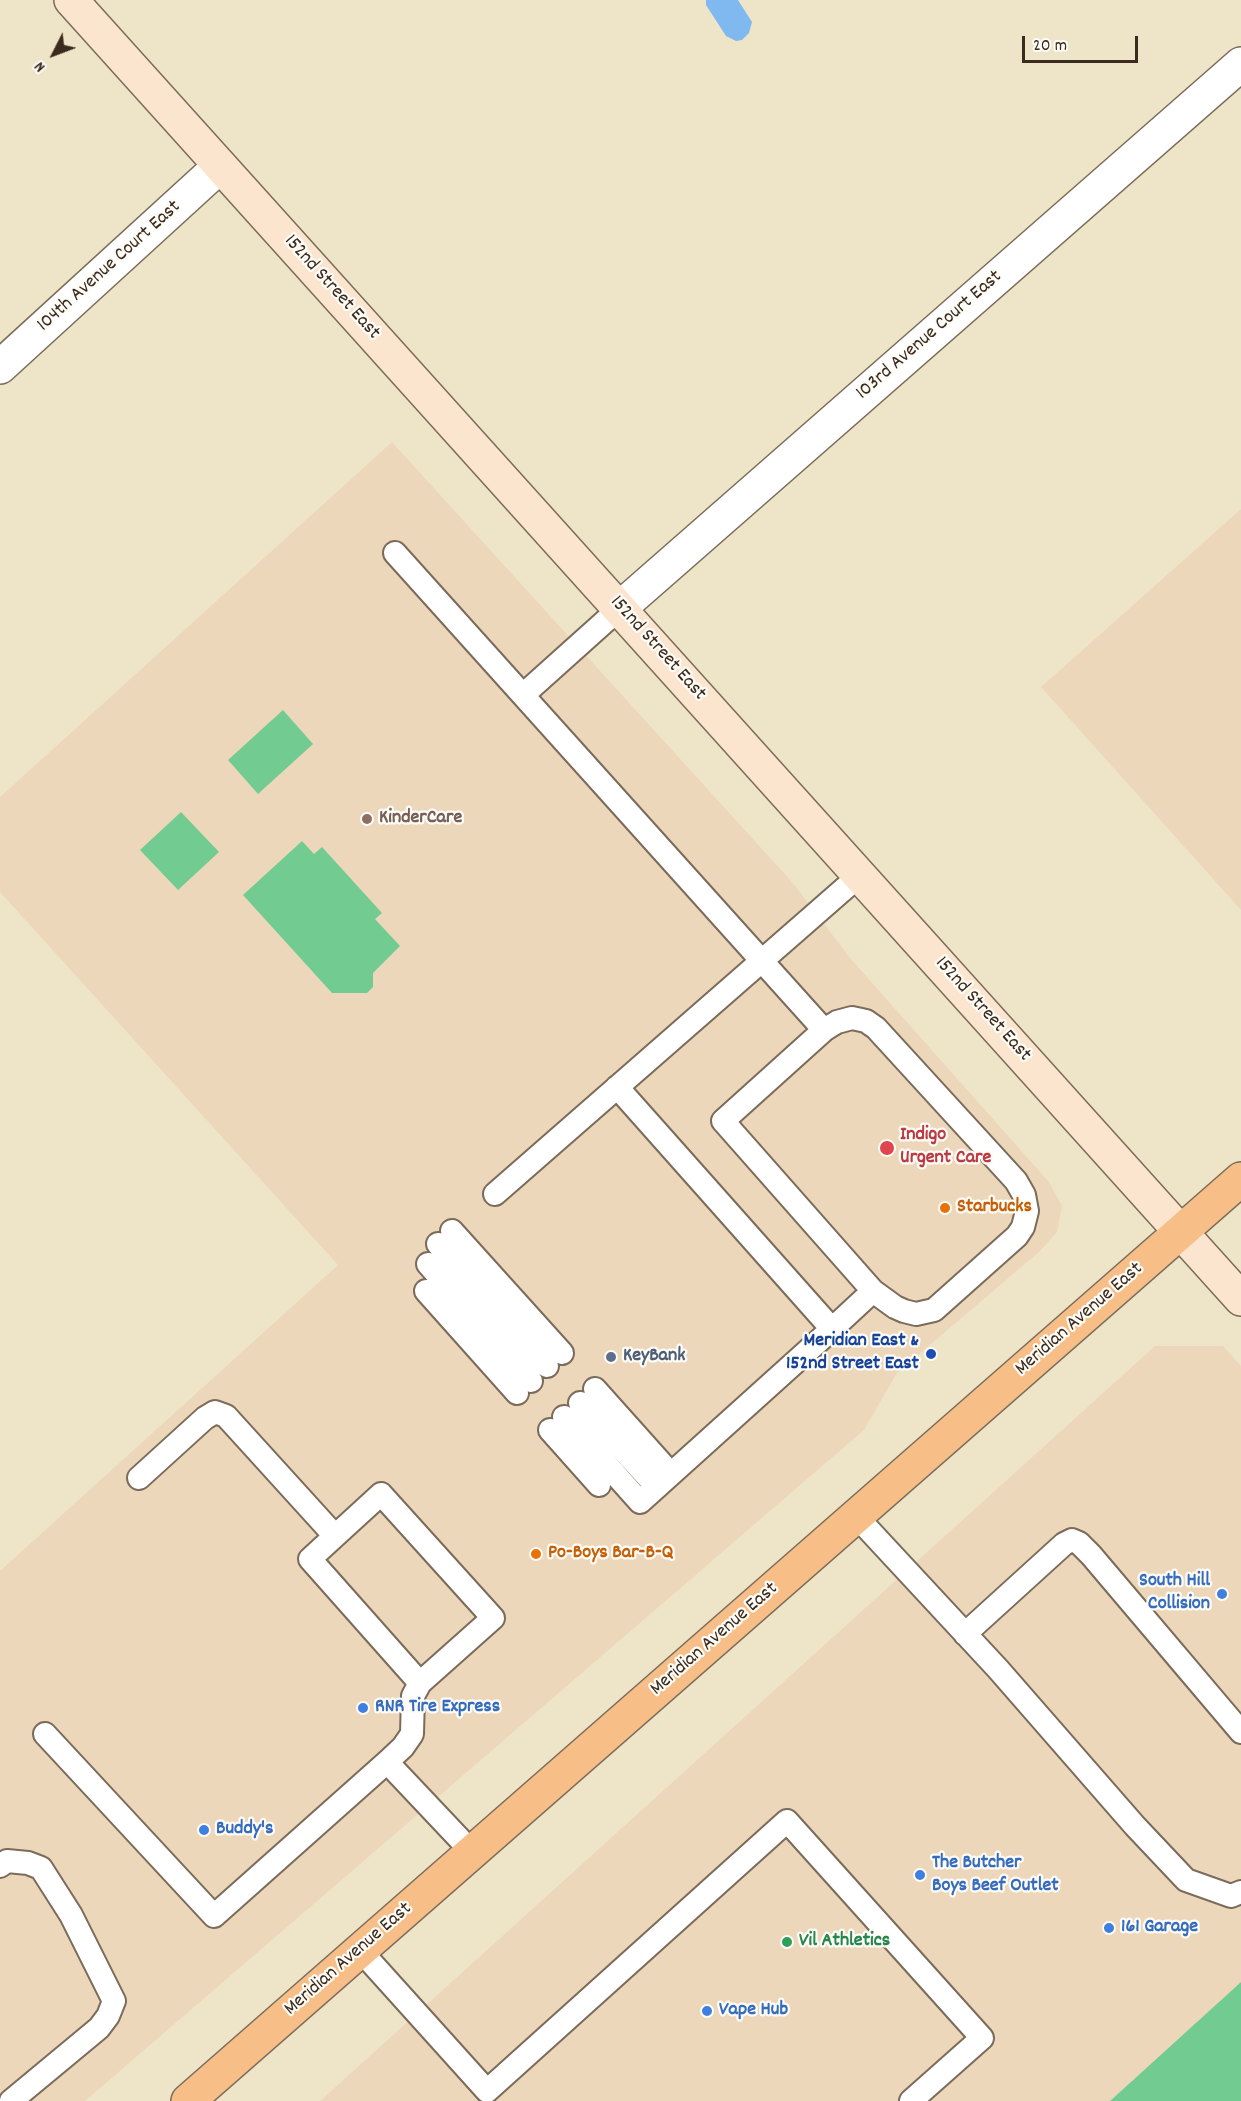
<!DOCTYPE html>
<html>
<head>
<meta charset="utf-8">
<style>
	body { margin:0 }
	#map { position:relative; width:1241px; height:2101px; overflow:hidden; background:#eee5c8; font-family:Dekko,sans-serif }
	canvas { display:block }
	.north { position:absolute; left:24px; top:24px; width:60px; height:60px; -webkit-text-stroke:4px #fdfcf7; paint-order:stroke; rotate:228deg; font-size:16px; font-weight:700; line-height:24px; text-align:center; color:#3b2a1e }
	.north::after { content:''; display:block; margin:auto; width:21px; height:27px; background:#3b2a1e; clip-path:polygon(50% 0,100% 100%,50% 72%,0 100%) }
	.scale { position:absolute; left:1022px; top:36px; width:116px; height:27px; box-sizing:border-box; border:3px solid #3b2a1e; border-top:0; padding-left:8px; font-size:18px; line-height:21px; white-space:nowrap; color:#3b2a1e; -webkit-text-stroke:4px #fdfcf7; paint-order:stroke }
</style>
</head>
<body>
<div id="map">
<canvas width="1241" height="2101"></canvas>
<div class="north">N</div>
<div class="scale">20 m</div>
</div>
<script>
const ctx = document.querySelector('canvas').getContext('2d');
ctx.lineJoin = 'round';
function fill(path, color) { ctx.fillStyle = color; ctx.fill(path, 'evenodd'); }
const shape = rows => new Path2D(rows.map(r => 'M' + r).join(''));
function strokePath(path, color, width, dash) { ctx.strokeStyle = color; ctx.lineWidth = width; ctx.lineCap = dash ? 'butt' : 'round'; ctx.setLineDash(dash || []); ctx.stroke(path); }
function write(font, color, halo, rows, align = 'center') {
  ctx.font = font + ' Dekko,sans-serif'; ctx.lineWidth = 4.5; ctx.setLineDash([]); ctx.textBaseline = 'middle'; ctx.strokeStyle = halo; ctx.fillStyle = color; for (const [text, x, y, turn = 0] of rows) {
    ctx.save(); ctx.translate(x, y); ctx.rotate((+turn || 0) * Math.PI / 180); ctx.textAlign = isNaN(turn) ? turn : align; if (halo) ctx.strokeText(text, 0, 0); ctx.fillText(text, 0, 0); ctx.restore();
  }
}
const built = shape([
	[392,442,793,883,850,958,1049,1182,1062,1206,1057,1232,1039,1252,897,1373,864,1430,85,2101,0,2101,0,1571,338,1265,0,892,0,797],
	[1241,509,1241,910,1041,687],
	[1155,1346,1223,1346,1241,1366,1241,1982,1110,2101,320,2101]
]);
const green = shape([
	[283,710,313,744,258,794,228,760],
	[181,812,219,852,178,890,140,850],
	[302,841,314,854,322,847,382,913,375,919,400,946,373,973,373,987,367,993,332,993,243,895],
	[1241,1982,1241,2101,1110,2101]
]);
const water = shape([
	[706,0,738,0,752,22,749,33,742,40,736,41,726,36,706,5]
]);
const lane = shape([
	[395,553,824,1030,723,1121,873,1291,832,1329],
	[523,695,620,608],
	[824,1030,837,1022,852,1018,866,1021,876,1028,1016,1181,1024,1195,1027,1211,1023,1227,1017,1236,934,1310,916,1314,904,1311,895,1307,873,1291],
	[495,1194,860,875],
	[452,1231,562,1353],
	[438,1244,547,1366],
	[428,1264,531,1381],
	[426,1291,517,1393],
	[595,1389,671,1474],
	[580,1403,657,1487],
	[564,1417,640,1502,832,1329,617,1087],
	[550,1430,599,1485],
	[139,1478,205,1418,215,1412,226,1416,335,1536],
	[856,1516,998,1669,1135,1826,1186,1880,1231,1896,1241,1892],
	[965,1634,1064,1544,1072,1540,1079,1543,1091,1555,1241,1732],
	[420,1683,493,1618,381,1494,310,1559,420,1683,413,1696,412,1734,403,1747,387,1762,472,1852],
	[45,1734,214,1916,387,1762],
	[0,1866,7,1861,28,1863,41,1868,71,1915,114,2001,108,2016,99,2028,11,2101],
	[360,1950,487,2091,787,1821,982,2038,911,2101]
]);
const street = shape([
	[0,367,220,166],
	[620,608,1241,64]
]);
const secondary = shape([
	[71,0,1241,1299]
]);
const primary = shape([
	[188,2101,1241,1179]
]);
const markers = [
	[367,819,6,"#8d6e63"],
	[887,1148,8,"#e0444e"],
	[945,1208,6,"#e8710a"],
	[931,1354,6,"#1a4fb4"],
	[611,1357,6,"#5c6f8a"],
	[536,1554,6,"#e8710a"],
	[1222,1594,6,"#3f7fe0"],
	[363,1708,6,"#3f7fe0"],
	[204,1830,6,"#3f7fe0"],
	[920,1875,6,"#3f7fe0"],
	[1109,1928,6,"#3f7fe0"],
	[787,1942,6,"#2e9e5b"],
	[707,2011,6,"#3f7fe0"]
];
const streetNames = [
	["104th Avenue Court East",110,267,-42],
	["152nd Street East",331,288,48],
	["103rd Avenue Court East",930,336,-41],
	["152nd Street East",657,649,48],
	["152nd Street East",982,1010,48],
	["Meridian Avenue East",1080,1320,-41],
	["Meridian Avenue East",715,1640,-41],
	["Meridian Avenue East",349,1960,-41]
];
const educationNames = [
	["KinderCare",379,819]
];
const healthNames = [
	["Indigo",900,1136],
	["Urgent Care",900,1159]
];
const foodNames = [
	["Starbucks",957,1208],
	["Po-Boys Bar-B-Q",548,1554]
];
const transitNames = [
	["Meridian East &",919,1342],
	["152nd Street East",919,1365]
];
const serviceNames = [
	["KeyBank",623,1357]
];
const shopNames = [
	["South Hill",1210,1582,"right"],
	["Collision",1210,1605,"right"],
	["RNR Tire Express",375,1708],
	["Buddy's",216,1830],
	["The Butcher",932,1864],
	["Boys Beef Outlet",932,1887],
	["161 Garage",1121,1928],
	["Vape Hub",719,2011]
];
const leisureNames = [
	["Vil Athletics",799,1942]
];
fill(built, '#edd7bb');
fill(green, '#72cc92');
fill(water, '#7fb9f0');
strokePath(lane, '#7a6b5a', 26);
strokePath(street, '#7a6b5a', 36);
strokePath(secondary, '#7a6b5a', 36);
strokePath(primary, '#7a6b5a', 36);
strokePath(lane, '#fff', 22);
strokePath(street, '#fff', 33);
strokePath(secondary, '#fce5cf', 33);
strokePath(primary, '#f7be87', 33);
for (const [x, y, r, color] of markers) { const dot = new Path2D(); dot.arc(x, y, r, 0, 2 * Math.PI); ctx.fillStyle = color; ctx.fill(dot); strokePath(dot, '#fdfcf7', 2); }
write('20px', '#3b2a1e', '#fdfcf7', streetNames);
write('bold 20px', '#785e54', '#fdfcf7', educationNames, 'left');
write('bold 20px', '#be3a42', '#fdfcf7', healthNames, 'left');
write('bold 20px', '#c56008', '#fdfcf7', foodNames, 'left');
write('bold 20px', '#164399', '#fdfcf7', transitNames, 'right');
write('bold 20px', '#4e5e75', '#fdfcf7', serviceNames, 'left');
write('bold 20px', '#366cbe', '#fdfcf7', shopNames, 'left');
write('bold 20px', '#27864d', '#fdfcf7', leisureNames, 'left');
</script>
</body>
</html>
